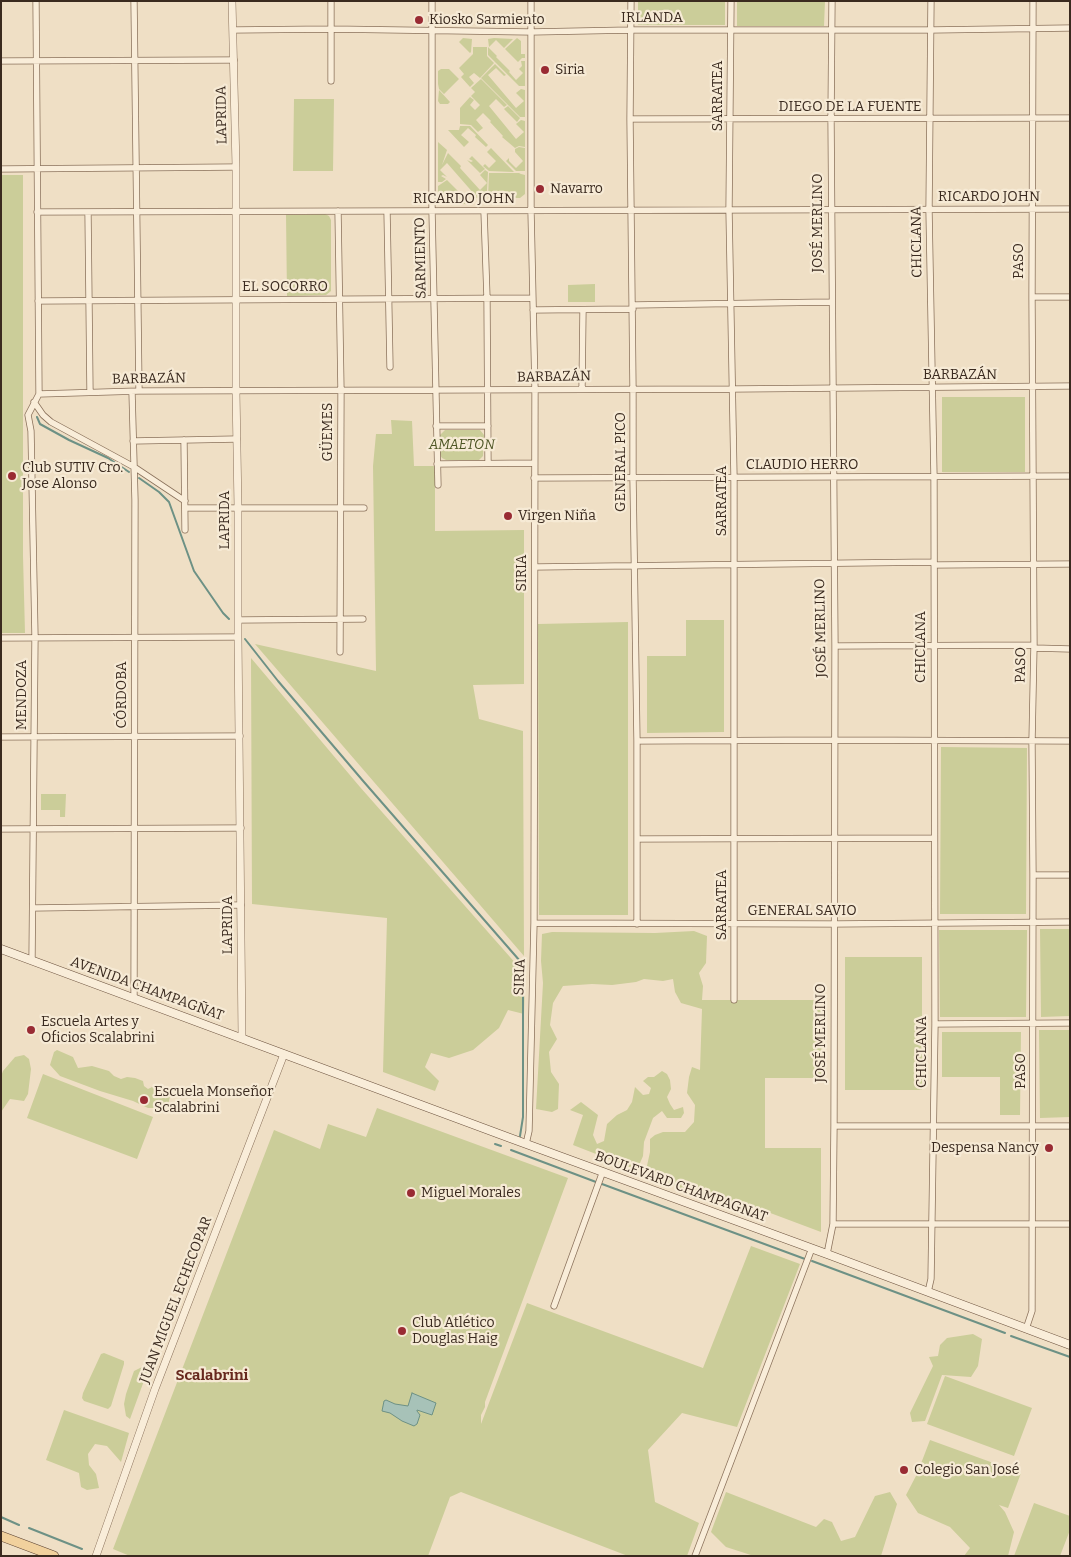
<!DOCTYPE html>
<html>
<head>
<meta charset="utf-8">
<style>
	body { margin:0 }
	#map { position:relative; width:1071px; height:1557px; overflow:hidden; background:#efdfc5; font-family:Bitter,serif }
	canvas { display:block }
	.frame { position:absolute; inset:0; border:2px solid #3a2a1f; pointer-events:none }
</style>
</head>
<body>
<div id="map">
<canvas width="1071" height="1557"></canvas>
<div class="frame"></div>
</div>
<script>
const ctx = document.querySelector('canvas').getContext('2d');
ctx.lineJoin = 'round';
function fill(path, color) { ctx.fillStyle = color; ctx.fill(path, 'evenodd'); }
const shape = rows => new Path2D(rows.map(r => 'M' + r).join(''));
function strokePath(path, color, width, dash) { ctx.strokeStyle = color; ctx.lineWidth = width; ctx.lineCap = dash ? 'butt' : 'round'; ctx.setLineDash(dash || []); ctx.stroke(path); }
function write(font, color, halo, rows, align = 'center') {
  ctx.font = font + ' Bitter,serif'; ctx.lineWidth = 4.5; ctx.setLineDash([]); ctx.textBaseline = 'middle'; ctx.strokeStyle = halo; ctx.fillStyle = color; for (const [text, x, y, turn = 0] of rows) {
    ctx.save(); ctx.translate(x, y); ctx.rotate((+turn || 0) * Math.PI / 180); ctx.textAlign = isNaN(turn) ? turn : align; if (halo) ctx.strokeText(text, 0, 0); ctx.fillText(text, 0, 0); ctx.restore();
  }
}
const green = shape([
	[638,1,725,1,725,25,638,25],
	[737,1,825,1,824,26,737,26],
	[463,38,472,39,471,52,470,53,459,42],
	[517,38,521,41,521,54,525,54,525,58,522,58,518,62,505,49],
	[488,39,494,38,513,39,504,48,496,40,489,47],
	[473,47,487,47,487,56,494,63,480,78,474,73,469,77,474,83,470,87,461,77,464,74,459,68,473,54],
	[488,47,497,56,496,57,510,71,509,72,516,80,523,73,519,69,522,66,521,61,525,61,525,86,519,86,488,55],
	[495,64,506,75,504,76,496,68,488,75,516,108,524,101,516,93,521,89,525,90,525,117,520,117,481,78],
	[441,69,449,69,459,79,444,94,439,89,438,84,438,71],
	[481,79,507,105,504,107,496,99,489,106,516,139,524,132,516,124,521,120,525,121,525,147,519,146,515,148,502,137,503,136,490,122,491,121,483,113,476,120,483,128,478,132,471,125,460,124,460,108,470,97,474,100,470,105,475,110,480,105,471,96,475,92,471,88],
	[439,90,450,102,448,104,440,104,438,101],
	[294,99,334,99,333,171,293,171],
	[508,106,520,118,517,122,504,109],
	[460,126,470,126,488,145,486,147,475,137,476,135,468,128,461,135,469,142,464,147,448,130,459,130],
	[438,142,447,150,442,165,448,153,461,166,460,168,480,190,487,183,480,175,485,170,488,172,487,191,485,198,476,198,469,204,453,204,453,200,459,194,467,203,475,195,447,163,440,170,447,177,443,175,441,176,446,179,442,182,438,182],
	[519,147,525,148,525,171,516,171,506,161,509,158,509,161,516,168,523,161,515,152,515,149],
	[491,148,514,172,489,171,483,166,485,164,489,168,496,161,487,152],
	[472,156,485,169,480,173,467,160,471,162,473,161,469,159],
	[489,173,519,173,521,174,525,175,525,194,520,198,488,198],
	[1,175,23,175,23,556,25,633,1,633],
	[447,180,460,193,449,204,443,204,438,200,438,186],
	[325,214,329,216,331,220,331,291,326,295,287,296,286,215],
	[595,284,595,302,568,302,568,285],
	[942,397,1025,397,1025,472,942,472],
	[391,420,412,421,414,466,435,466,435,531,524,530,524,684,473,685,479,719,523,731,524,956,255,644,376,671,373,466,376,434,392,434],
	[445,430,480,430,484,435,483,456,479,460,446,460,442,458,440,455,440,435],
	[686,620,724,620,724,732,647,733,647,656,686,656],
	[628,622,628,915,539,915,538,624],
	[251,658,360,787,525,974,524,1014,508,1010,499,1028,473,1050,449,1058,431,1053,425,1067,439,1081,435,1091,383,1072,387,918,252,904],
	[941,747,1027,748,1026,914,940,914],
	[41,794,66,794,65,817,60,817,60,810,41,810],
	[1070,929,1070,1016,1041,1017,1040,929],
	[939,930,1027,930,1026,1017,940,1017],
	[694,931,707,936,706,963,699,973,703,986,702,1000,822,1000,821,1078,765,1078,765,1148,821,1148,821,1232,733,1199,733,1208,645,1175,650,1152,650,1139,655,1135,663,1132,685,1132,694,1122,695,1105,687,1093,689,1077,692,1067,700,1070,702,1009,681,1003,675,992,673,979,663,981,644,979,636,982,612,985,592,984,563,986,553,1003,550,1025,557,1039,549,1052,551,1072,559,1084,558,1109,552,1112,536,1109,543,983,541,961,542,934,552,932,655,933],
	[845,957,922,957,922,1090,845,1090],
	[1039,1030,1070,1030,1070,1117,1040,1118],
	[942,1032,1021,1032,1020,1115,1000,1115,1000,1077,942,1077],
	[57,1050,73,1057,78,1068,92,1066,109,1071,114,1076,121,1079,127,1077,135,1078,143,1081,144,1086,148,1089,152,1087,162,1089,167,1087,171,1092,168,1105,162,1108,148,1108,133,1101,100,1091,60,1076,50,1065,54,1052],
	[24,1055,29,1059,31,1069,28,1094,24,1101,10,1099,1,1112,1,1076,3,1071,15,1057],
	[662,1071,667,1074,670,1080,671,1089,667,1097,670,1104,674,1110,683,1107,684,1113,681,1118,667,1118,662,1111,653,1118,644,1142,643,1156,637,1170,573,1145,583,1115,570,1110,581,1102,598,1115,593,1135,597,1144,604,1141,607,1124,617,1115,627,1110,632,1102,635,1087,643,1095,649,1094,651,1088,643,1081,648,1077,654,1077],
	[43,1074,153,1117,137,1159,27,1118],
	[377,1108,568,1178,485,1402,485,1407,481,1415,481,1424,527,1303,703,1368,751,1246,800,1264,737,1427,682,1413,648,1450,655,1502,699,1523,687,1556,628,1556,461,1492,450,1497,428,1556,130,1556,113,1549,274,1130,320,1149,328,1124,366,1137],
	[973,1334,982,1339,978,1366,971,1377,942,1375,925,1421,912,1422,910,1413,933,1366,929,1357,938,1356,940,1345,947,1338],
	[104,1353,124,1361,124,1364,111,1406,108,1409,84,1401,82,1398,83,1393,101,1354],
	[144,1366,149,1367,130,1419,126,1416,124,1404,126,1394,134,1371],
	[945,1376,1032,1408,1014,1456,927,1424],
	[64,1410,129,1433,121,1462,107,1446,95,1444,88,1454,89,1465,96,1474,99,1488,87,1490,81,1487,79,1473,46,1460],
	[930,1440,1021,1473,1008,1508,999,1505,1005,1512,1014,1532,1008,1556,964,1556,970,1548,950,1527,918,1513,906,1495,917,1474],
	[726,1492,816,1527,824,1519,832,1522,841,1541,855,1537,875,1496,890,1492,897,1504,881,1556,754,1556,726,1547,711,1532],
	[1034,1503,1070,1516,1070,1530,1060,1556,1014,1556]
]);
const water = shape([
	[412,1393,436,1403,432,1415,417,1410,417,1411,420,1415,417,1424,414,1426,402,1421,390,1413,382,1411,384,1401,386,1400,395,1404,408,1406,412,1393]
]);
const stream = shape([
	[37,417,40,424,69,440,108,458,129,472],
	[139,478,159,492,169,502,194,571,223,613,229,619],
	[245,639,278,681,364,782,520,961,523,967,523,1117,520,1136],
	[495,1144,501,1146],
	[511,1150,596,1182],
	[602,1184,805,1259],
	[812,1261,1005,1333],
	[1011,1336,1070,1357],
	[1,1517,19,1525],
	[29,1528,82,1549]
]);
const minor = shape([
	[36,1,39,394],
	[134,1,139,391],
	[331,1,331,81],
	[432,1,432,211,438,485],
	[631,1,630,119,633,389,633,478,637,741,637,924],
	[731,1,729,210,734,477,734,1000],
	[233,30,331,29,531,32,631,30,931,30,1070,28],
	[1,61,234,60],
	[630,119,1070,118],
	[1,169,236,167],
	[338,211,341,391,340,652],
	[387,211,390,367],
	[484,211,487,298,488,463],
	[37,212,1070,209],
	[88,212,90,392],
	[1032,297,1070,297],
	[38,301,533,298],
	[633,305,831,302],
	[533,310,633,309],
	[582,389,583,310],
	[132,392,135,500,134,998],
	[39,394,139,391,734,389,1070,386],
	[34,402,43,415,51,422,134,467,185,501],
	[436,426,488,426],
	[184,440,185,530],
	[133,441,237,439],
	[437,464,534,463],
	[534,478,1070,476],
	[185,508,364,508],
	[934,565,1070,564],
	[535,567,934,562],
	[238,620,363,619],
	[1,638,238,637],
	[835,646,1034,645],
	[1034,648,1070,649],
	[1,737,240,736],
	[637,741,835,740,1070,741],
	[1,829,241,828],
	[637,839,934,838],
	[1033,875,1070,875],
	[33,908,241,905],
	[534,923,833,924,1070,922],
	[32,960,35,637,31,431,28,415,39,394],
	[935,1024,1070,1023],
	[834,1126,1070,1126],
	[526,1144,529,1131,534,923,535,390,531,211,531,1],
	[833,1224,1070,1224],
	[827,1254,833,1224,834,1126,835,646,831,118,832,1],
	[928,1292,931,1279,935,1024,934,477,929,210,931,1],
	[554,1306,603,1171],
	[1026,1329,1032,1311,1033,875,1032,741,1034,645,1032,297,1033,1],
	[695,1556,812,1248]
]);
const tertiary = shape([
	[232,1,236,167,236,391,238,508,238,637,242,1038],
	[96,1556,155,1389,284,1054]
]);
const secondary = shape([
	[1,949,510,1138,827,1254,1070,1345]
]);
const primary = shape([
	[1,1536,54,1556]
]);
const markers = [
	[419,20,5,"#992b33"],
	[545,70,5,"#992b33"],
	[540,189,5,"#992b33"],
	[12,476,5,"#992b33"],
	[508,516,5,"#992b33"],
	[31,1030,5,"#992b33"],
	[144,1100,5,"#992b33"],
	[1049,1148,5,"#992b33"],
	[411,1193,5,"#992b33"],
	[402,1331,5,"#992b33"],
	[904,1470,5,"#992b33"]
];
const streetNames = [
	["IRLANDA",652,18],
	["SARRATEA",718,96,-90],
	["DIEGO DE LA FUENTE",850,107],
	["LAPRIDA",222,115,-91],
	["RICARDO JOHN",989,197],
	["RICARDO JOHN",464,199],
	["JOSÉ MERLINO",818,223,-90],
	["CHICLANA",917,242,-91],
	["SARMIENTO",421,258,-91],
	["PASO",1019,261,-90],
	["EL SOCORRO",285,287],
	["BARBAZÁN",960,375],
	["BARBAZÁN",554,377,-1],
	["BARBAZÁN",149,379,-1],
	["GÜEMES",328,432,-90],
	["GENERAL PICO",621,462,-90],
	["CLAUDIO HERRO",802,465],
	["SARRATEA",722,501,-90],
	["LAPRIDA",225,520,-90],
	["SIRIA",522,573,-90],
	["JOSÉ MERLINO",821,628,-91],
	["CHICLANA",921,647,-90],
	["PASO",1021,665,-89],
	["MENDOZA",22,695,-90],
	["CÓRDOBA",122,695,-90],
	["SARRATEA",722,905,-90],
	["GENERAL SAVIO",802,911],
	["LAPRIDA",228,925,-90],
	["SIRIA",520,977,-88],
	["AVENIDA CHAMPAGÑAT",147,989,20],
	["JOSÉ MERLINO",821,1033,-90],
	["CHICLANA",922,1052,-90],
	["PASO",1021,1071,-90],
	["BOULEVARD CHAMPAGNAT",681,1187,20],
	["JUAN MIGUEL ECHECOPAR",176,1300,-69]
];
const poiNames = [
	["Kiosko Sarmiento",429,20],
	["Siria",555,70],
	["Navarro",550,189],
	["Club SUTIV Cro.",22,468],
	["Jose Alonso",22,484],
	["Virgen Niña",518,516],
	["Escuela Artes y",41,1022],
	["Oficios Scalabrini",41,1038],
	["Escuela Monseñor",154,1092],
	["Scalabrini",154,1108],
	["Despensa Nancy",1039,1148,"right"],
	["Miguel Morales",421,1193],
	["Club Atlético",412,1323],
	["Douglas Haig",412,1339],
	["Colegio San José",914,1470]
];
const parkNames = [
	["AMAETON",462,445]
];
const neighbourhoodNames = [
	["Scalabrini",212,1376]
];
fill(green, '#cbcd99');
fill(water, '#a7c2b8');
strokePath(water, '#6d9185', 1);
strokePath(stream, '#6d9185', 2);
strokePath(minor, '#8a715b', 7);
strokePath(tertiary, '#8a715b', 8);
strokePath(secondary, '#6c523e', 9);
strokePath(primary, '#583f2f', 10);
strokePath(minor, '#f9edd9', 5.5);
strokePath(tertiary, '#f9edd9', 7);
strokePath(secondary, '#f9edd9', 8);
strokePath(primary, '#f1d19d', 9);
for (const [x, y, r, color] of markers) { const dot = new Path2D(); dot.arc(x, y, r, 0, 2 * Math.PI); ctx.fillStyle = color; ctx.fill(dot); strokePath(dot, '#f6ead5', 2); }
write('14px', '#3a2a1f', '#f6ead5', streetNames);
write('14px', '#3a2a1f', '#f6ead5', poiNames, 'left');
write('italic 14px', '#4e5625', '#f6ead5', parkNames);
write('bold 15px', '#67281e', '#f6ead5', neighbourhoodNames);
</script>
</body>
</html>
